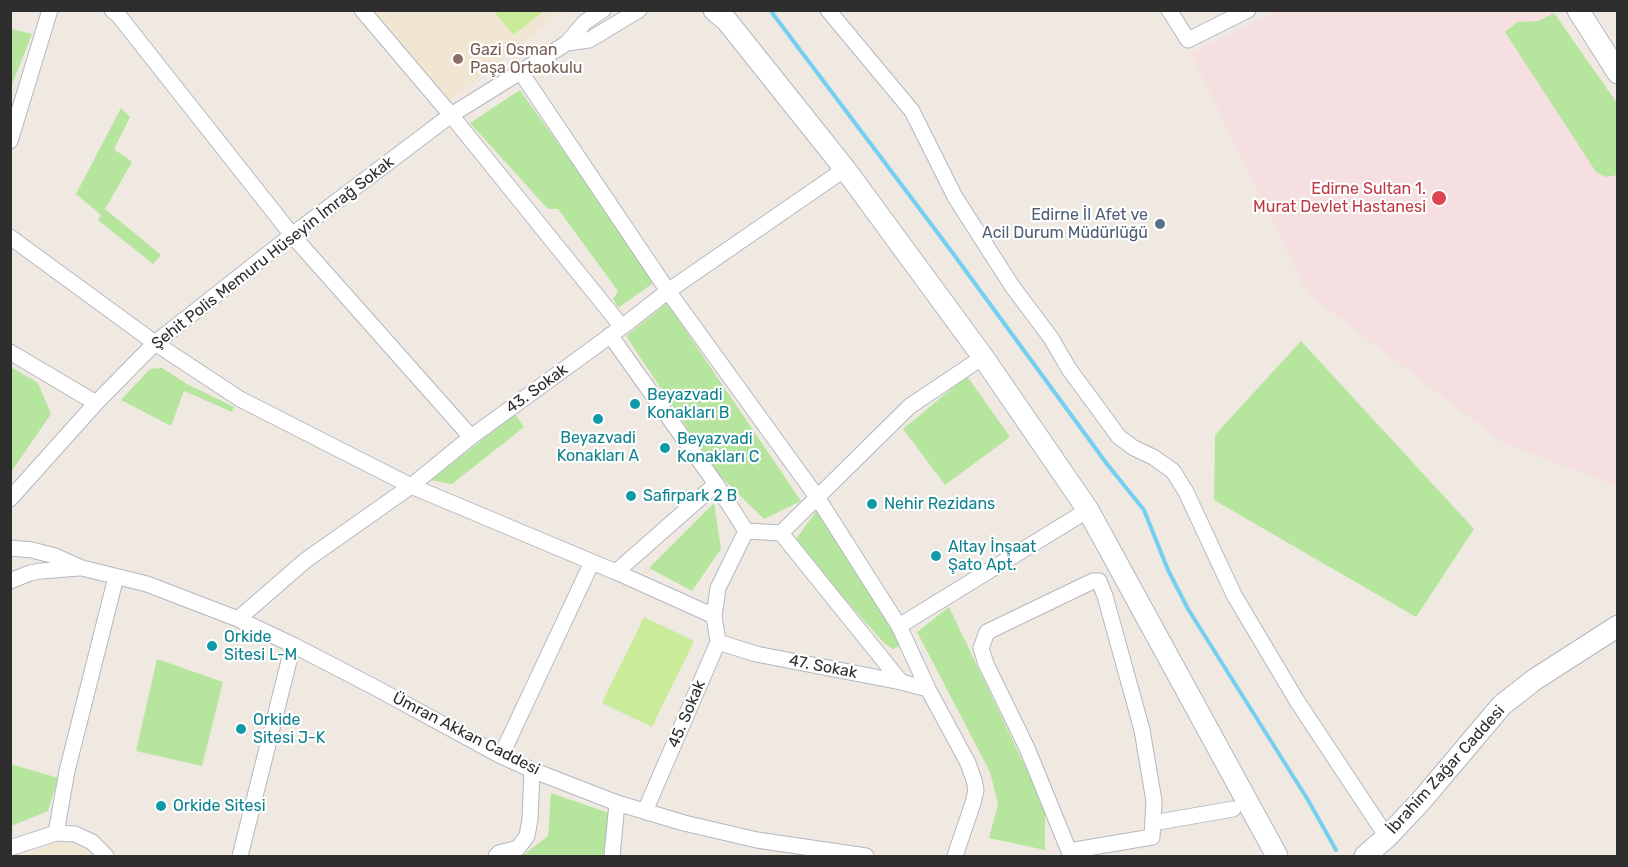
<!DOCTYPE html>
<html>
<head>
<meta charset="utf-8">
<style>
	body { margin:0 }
	#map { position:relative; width:1628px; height:867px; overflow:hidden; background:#efe9e1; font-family:Rubik,sans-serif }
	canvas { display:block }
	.frame { position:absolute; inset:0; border:12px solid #2e2e2e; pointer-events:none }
</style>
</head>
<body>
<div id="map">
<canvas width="1628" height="867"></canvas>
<div class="frame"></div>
</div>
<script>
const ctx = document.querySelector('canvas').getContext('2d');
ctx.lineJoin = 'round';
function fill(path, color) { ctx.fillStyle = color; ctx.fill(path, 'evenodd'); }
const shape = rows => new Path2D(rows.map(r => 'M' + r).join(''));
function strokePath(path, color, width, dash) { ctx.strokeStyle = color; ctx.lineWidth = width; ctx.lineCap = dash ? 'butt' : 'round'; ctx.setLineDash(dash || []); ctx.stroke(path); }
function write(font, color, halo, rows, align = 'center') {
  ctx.font = font + ' Rubik,sans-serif'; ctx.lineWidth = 4.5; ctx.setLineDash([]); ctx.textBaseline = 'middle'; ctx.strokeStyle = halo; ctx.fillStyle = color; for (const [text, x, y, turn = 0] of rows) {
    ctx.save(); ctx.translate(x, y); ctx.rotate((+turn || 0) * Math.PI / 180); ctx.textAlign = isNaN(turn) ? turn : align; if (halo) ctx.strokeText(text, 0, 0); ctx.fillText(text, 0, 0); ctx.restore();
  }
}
const education = shape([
	[373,11,563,11,449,101],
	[58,842,94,851,98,856,24,856]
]);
const medical = shape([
	[1278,11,1552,11,1617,103,1617,486,1503,443,1307,293,1191,53]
]);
const green = shape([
	[1554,13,1617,103,1617,175,1606,177,1596,172,1505,32,1517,22,1539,21],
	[11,29,32,34,11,87,10,29],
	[520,90,656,281,618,308,613,299,618,291,558,209,548,209,470,123],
	[121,108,130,117,114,149,132,162,105,209,161,255,153,264,98,220,101,215,76,194],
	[667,303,801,501,764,519,718,474,626,336],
	[1301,341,1474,529,1416,617,1214,500,1215,435],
	[11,367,38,383,51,414,11,472],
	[162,368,187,384,234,407,232,412,184,391,171,426,121,400,150,369],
	[967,376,1010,437,945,485,903,429],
	[515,414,524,427,452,484,431,480],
	[714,503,721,549,692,591,649,568],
	[817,510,895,635,900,646,893,649,884,643,794,542],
	[949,607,1045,808,1045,850,989,838,998,804,990,772,917,632],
	[157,659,223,682,202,766,136,751],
	[11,764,58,778,48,811,11,826],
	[551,793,612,814,608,856,522,856,548,836]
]);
const pitch = shape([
	[542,11,543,12,513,35,494,11],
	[644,617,694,641,652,727,602,703]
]);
const stream = shape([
	[770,10,949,248,1107,464,1144,510,1168,570,1188,609,1308,800,1336,850]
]);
const minor = shape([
	[112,10,119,16,292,235,471,437],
	[362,10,451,115,622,327],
	[828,10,912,111,955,197,1012,286,1051,338,1069,369,1119,437,1134,448,1153,457,1173,471,1186,492,1234,595,1297,701,1387,837],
	[1169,10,1188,40,1248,10],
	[567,43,589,40,639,10],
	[520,71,668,291,817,497,899,626,928,689,968,763,974,780,976,790,973,803,955,856],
	[10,141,50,10],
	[10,237,155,343,240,399,411,486,616,572,714,616],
	[610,335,716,484,746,531,718,588,714,616,718,642,645,811],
	[10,352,96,403],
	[10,499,96,403,155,343,292,235,451,115,567,43,585,22,603,10],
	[746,531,781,533,901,682],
	[781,533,910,406,983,357],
	[10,548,32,550,55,556,82,568,147,584,238,619,293,645,376,688,501,756,532,770,617,803,684,823,757,840,866,856],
	[616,572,716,484],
	[10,581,30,573,41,571,79,568],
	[1093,581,1099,581,1105,596,1142,730,1154,801,1152,837,1069,851,1027,748,986,664,981,648,987,632,1093,581],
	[238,619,306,560,411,486,471,437,622,327,668,291,845,169],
	[899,626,1088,510],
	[718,642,756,654,901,682,928,689],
	[501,756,592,562],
	[1153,823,1233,809],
	[56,833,67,771,116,577],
	[10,848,56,833,75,834,92,842,106,856],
	[240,856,293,645],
	[496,856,499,853,518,848,527,836,530,819,532,770],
	[612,856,617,803]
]);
const secondary = shape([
	[714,10,727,21,845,169,983,357,1088,510,1277,856],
	[1578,10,1618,73],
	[1365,856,1387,837,1421,801,1502,705,1534,680,1618,626]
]);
const markers = [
	[458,59,6,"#8d6e63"],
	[1439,198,8,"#e0444e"],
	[1160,224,6,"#5c6f8a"],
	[635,404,6,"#0f9aa8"],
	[598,419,6,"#0f9aa8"],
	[665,448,6,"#0f9aa8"],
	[631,496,6,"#0f9aa8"],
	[872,504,6,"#0f9aa8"],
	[936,556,6,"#0f9aa8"],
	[212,646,6,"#0f9aa8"],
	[241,729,6,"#0f9aa8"],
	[161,806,6,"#0f9aa8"]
];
const educationNames = [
	["Gazi Osman",470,50],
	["Paşa Ortaokulu",470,68]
];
const healthNames = [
	["Edirne Sultan 1.",1426,189],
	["Murat Devlet Hastanesi",1426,207]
];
const serviceNames = [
	["Edirne İl Afet ve",1148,215],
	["Acil Durum Müdürlüğü",1148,233]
];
const streetNames = [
	["Şehit Polis Memuru Hüseyin İmrağ Sokak",273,253,-38],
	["43. Sokak",537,389,-36],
	["47. Sokak",823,667,11],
	["45. Sokak",687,714,-67],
	["Ümran Akkan Caddesi",466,734,27],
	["İbrahim Zağar Caddesi",1446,770,-48]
];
const cultureNames = [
	["Beyazvadi",647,395],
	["Konakları B",647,413],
	["Beyazvadi",598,438,"center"],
	["Konakları A",598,456,"center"],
	["Beyazvadi",677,439],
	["Konakları C",677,457],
	["Safirpark 2 B",643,496],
	["Nehir Rezidans",884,504],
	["Altay İnşaat",948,547],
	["Şato Apt.",948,565],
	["Orkide",224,637],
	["Sitesi L-M",224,655],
	["Orkide",253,720],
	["Sitesi J-K",253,738],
	["Orkide Sitesi",173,806]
];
fill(education, '#f0e6d1');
fill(medical, '#f5dfe0');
fill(green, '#b6e59e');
fill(pitch, '#c9ec9a');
strokePath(stream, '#75cff0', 4);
strokePath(minor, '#b4b7c1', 17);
strokePath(secondary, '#b4b7c1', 23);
strokePath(minor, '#fff', 15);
strokePath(secondary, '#fff', 21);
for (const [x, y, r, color] of markers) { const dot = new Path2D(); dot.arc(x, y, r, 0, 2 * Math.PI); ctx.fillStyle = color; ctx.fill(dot); strokePath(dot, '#fff', 2); }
write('16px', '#785e54', '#fff', educationNames, 'left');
write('16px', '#be3a42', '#fff', healthNames, 'right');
write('16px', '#4e5e75', '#fff', serviceNames, 'right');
write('16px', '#2e2e2e', '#fff', streetNames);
write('16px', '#0d838f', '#fff', cultureNames, 'left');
</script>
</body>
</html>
